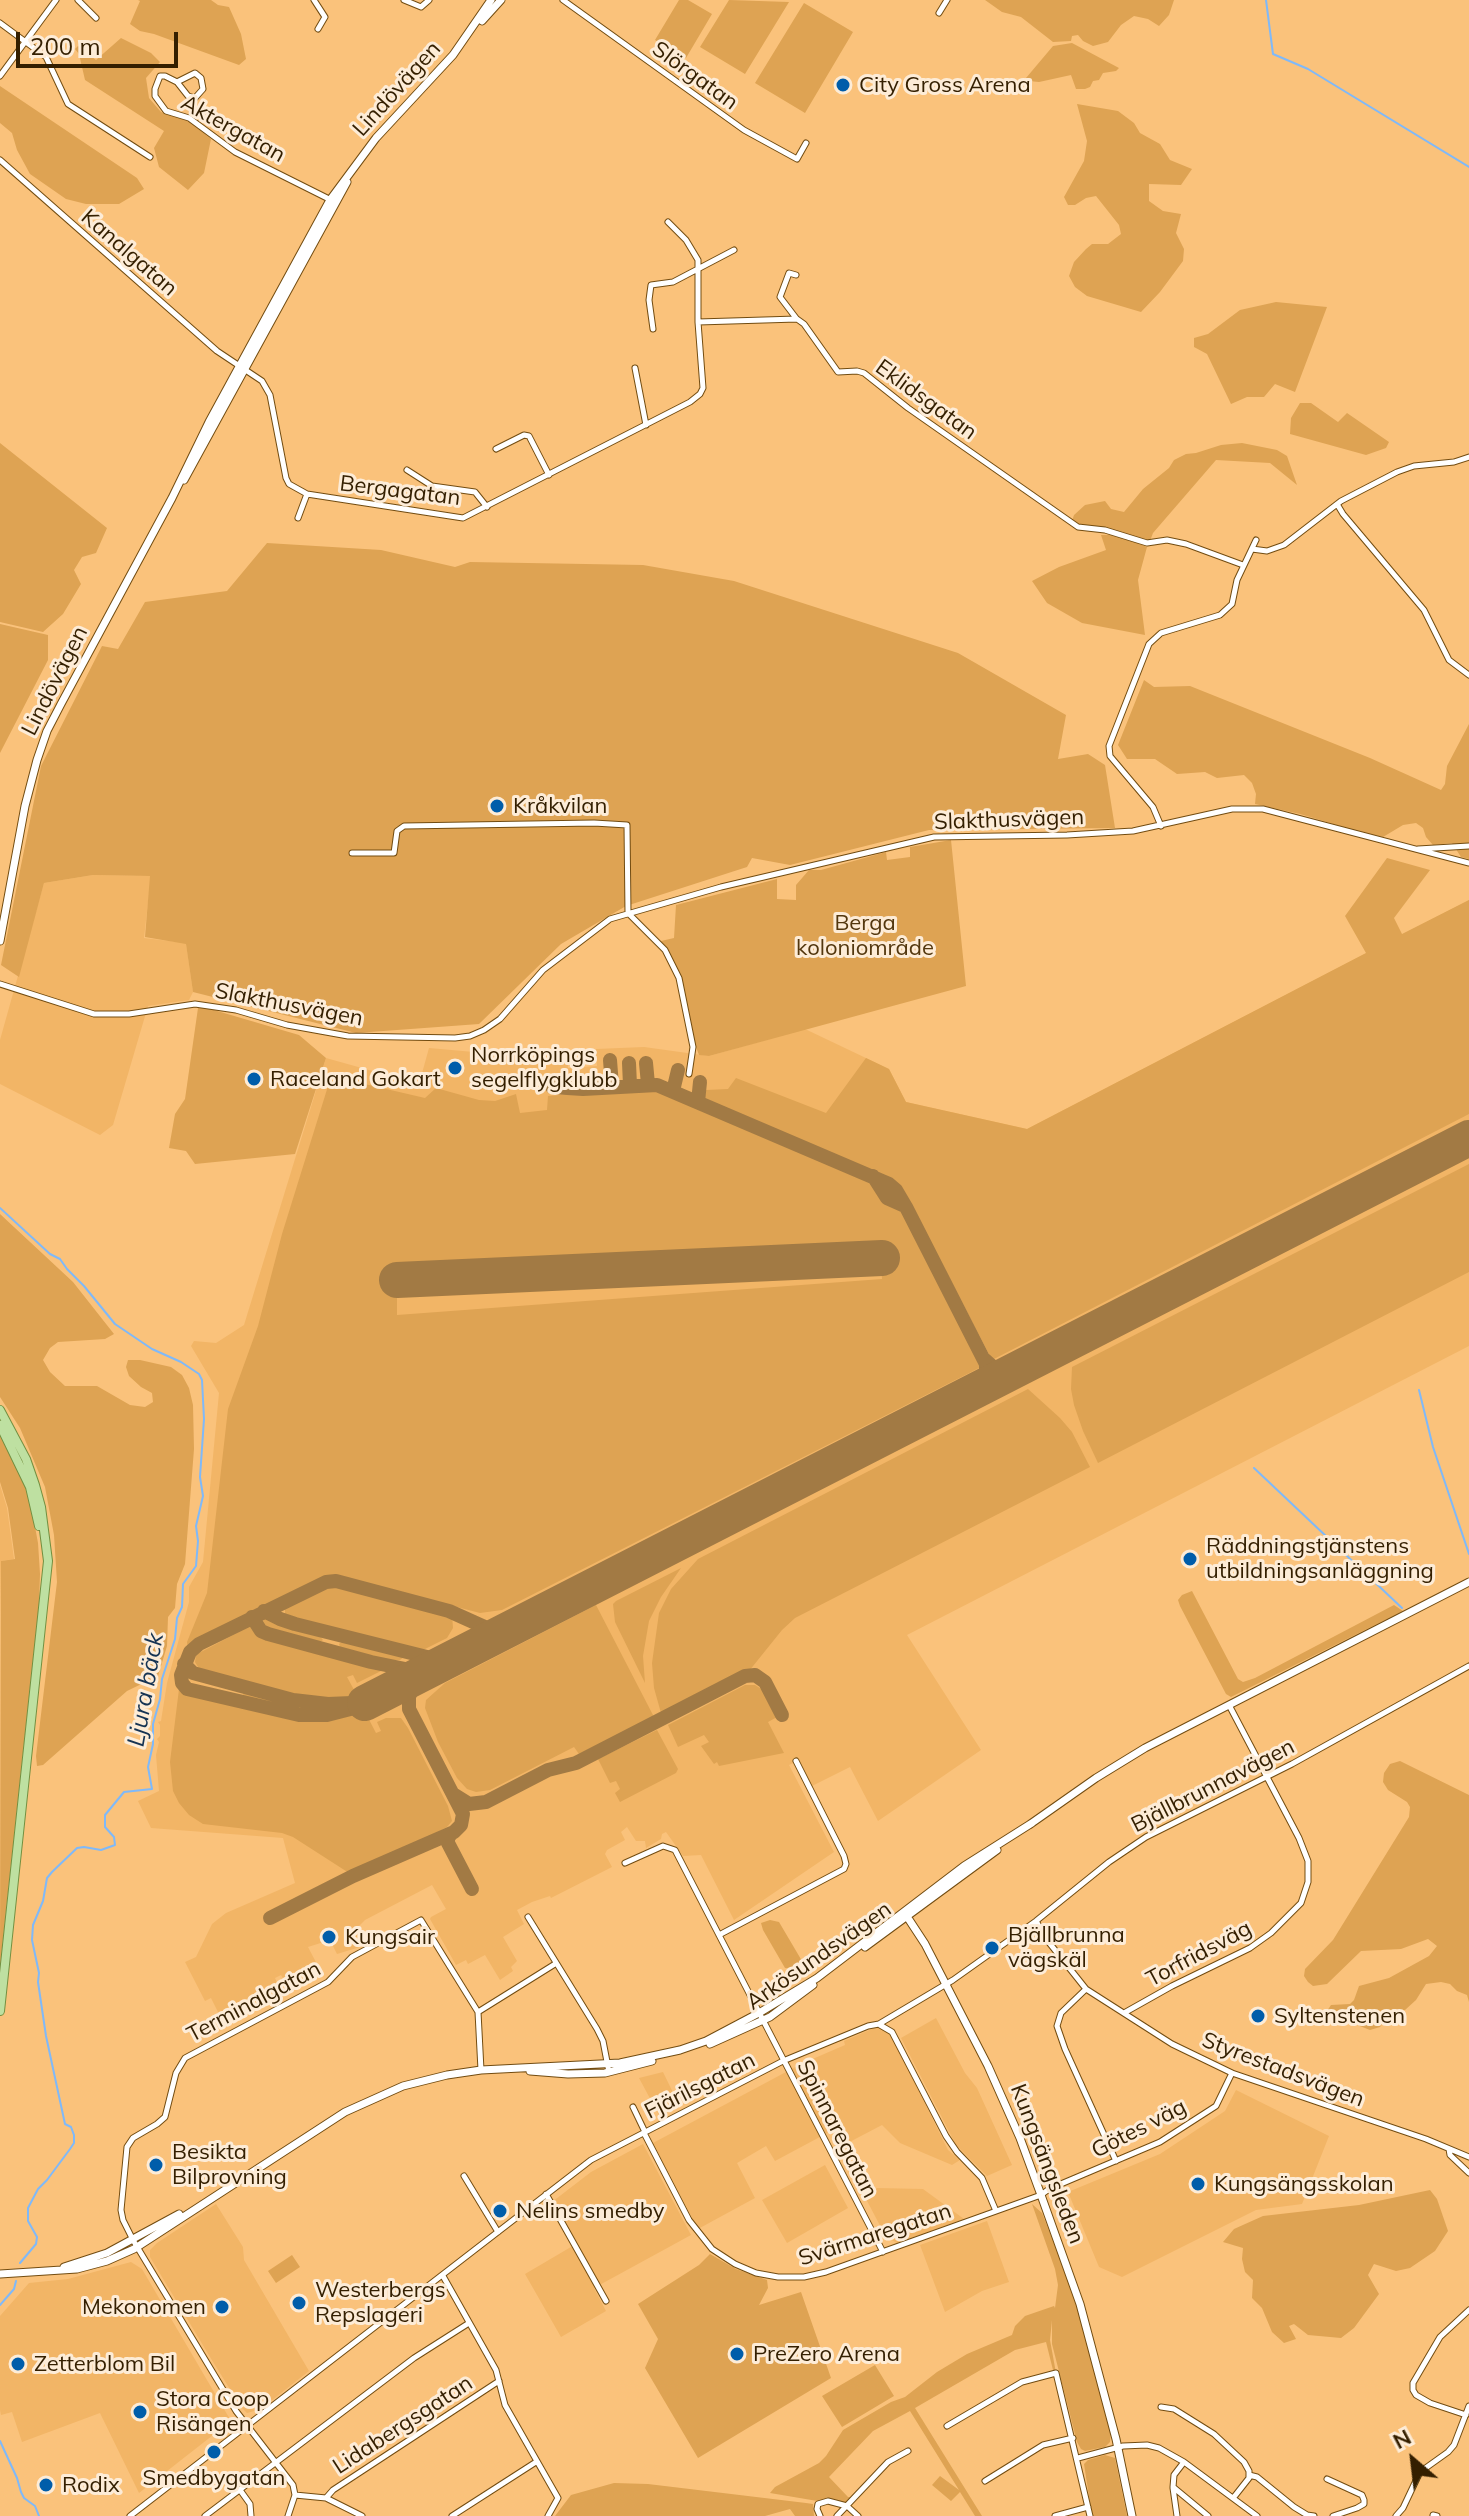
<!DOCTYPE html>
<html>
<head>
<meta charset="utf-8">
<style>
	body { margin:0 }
	#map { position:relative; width:1469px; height:2516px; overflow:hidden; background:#fac27b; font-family:Mulish,sans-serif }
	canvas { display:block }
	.north { position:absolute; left:1373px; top:2420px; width:80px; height:80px; -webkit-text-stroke:6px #fdecd7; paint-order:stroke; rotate:332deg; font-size:22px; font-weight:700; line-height:32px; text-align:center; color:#341f00 }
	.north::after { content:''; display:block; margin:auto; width:28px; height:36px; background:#341f00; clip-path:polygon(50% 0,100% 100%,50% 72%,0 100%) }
	.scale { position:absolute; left:16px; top:32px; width:162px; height:36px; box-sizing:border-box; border:4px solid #341f00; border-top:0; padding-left:10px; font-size:24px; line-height:28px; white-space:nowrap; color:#341f00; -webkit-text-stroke:6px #fdecd7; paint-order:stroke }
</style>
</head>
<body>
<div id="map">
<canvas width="1469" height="2516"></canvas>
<div class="north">N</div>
<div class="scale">200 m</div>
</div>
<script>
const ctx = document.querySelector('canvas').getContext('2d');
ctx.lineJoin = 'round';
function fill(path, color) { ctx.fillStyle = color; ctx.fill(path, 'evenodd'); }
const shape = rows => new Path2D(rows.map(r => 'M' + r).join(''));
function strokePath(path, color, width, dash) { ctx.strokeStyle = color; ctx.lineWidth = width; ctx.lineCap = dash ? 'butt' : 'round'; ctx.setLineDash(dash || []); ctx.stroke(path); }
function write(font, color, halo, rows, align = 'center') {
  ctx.font = font + ' Mulish,sans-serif'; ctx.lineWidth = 6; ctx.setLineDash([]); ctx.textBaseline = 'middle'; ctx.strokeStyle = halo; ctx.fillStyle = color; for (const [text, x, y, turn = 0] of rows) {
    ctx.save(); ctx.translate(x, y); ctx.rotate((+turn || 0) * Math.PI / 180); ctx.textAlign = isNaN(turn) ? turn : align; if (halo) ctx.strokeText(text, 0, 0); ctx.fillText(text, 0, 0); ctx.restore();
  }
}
const built = shape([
	[93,875,151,876,144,938,186,943,193,992,189,1000,148,1006,113,1125,100,1135,0,1084,0,1040,44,883],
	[1469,900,1469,1346,907,1635,981,1750,878,1821,850,1767,812,1786,799,1760,789,1765,834,1852,734,1920,701,1855,683,1856,666,1832,662,1834,661,1839,646,1848,645,1841,636,1841,627,1827,621,1832,625,1840,607,1850,605,1854,612,1867,551,1898,550,1896,532,1902,517,1910,524,1924,503,1937,517,1961,511,1967,513,1971,500,1980,485,1955,468,1964,466,1960,456,1965,430,1919,431,1917,446,1909,432,1885,365,1920,358,1927,363,1944,360,1947,337,1954,330,1940,308,1947,319,1968,287,1985,281,1975,275,1978,279,1987,222,2020,211,1998,205,2001,185,1962,196,1957,212,1924,226,1913,295,1883,283,1838,151,1828,138,1801,159,1791,156,1755,159,1742,157,1739,160,1736,160,1725,158,1722,161,1721,167,1683,189,1602,189,1587,203,1562,219,1393,191,1346,194,1341,216,1343,244,1325,326,1058,419,1084,429,1048,485,1053,567,1049,568,1068,597,1066,596,1049,644,1047,709,1056,805,1029,889,1069,906,1102,1027,1129],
	[0,1485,7,1508,14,1559,1,1561,0,1617],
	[936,2018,965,2073,977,2088,1012,2165,987,2176,956,2145,901,2038],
	[874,2028,882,2028,891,2035,948,2150,960,2160,952,2165,900,2143,882,2125,840,2147,831,2131,775,2161,766,2146,737,2163,755,2198,698,2229,653,2143,801,2064,845,2045,844,2041],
	[663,2072,680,2107,660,2117,639,2078],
	[1236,2090,1329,2136,1302,2204,1256,2210,1122,2277,1099,2267,1068,2192,1160,2154,1225,2111],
	[643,2144,691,2235,594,2288,606,2311,561,2337,525,2274,576,2244,552,2202,591,2172],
	[825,2165,848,2208,787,2243,762,2200],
	[877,2188,923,2189,964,2219,897,2243,886,2237,865,2197],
	[216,2204,243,2247,244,2260,309,2371,261,2409,247,2413,241,2407,210,2357,150,2257,150,2250,157,2243],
	[987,2221,1009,2282,982,2291,945,2312,920,2245],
	[131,2262,142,2269,231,2421,139,2493,100,2413,22,2442,12,2412,1,2415,0,2410,0,2316,29,2283,68,2279]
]);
const green = shape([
	[138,0,211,0,218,5,229,7,241,34,246,59,239,65,154,34,140,31,130,24,140,1],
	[679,0,688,0,712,14,686,58,655,40],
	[729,0,789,2,745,74,700,47],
	[985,0,1174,0,1169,15,1159,26,1148,19,1134,16,1121,25,1108,42,1093,46,1083,41,1078,35,1072,36,1071,41,1053,42,1021,17,1002,12],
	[804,3,853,32,805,113,755,83],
	[121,38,151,53,160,62,146,78,149,98,161,112,189,121,211,139,204,173,188,190,159,167,154,148,164,131,85,80,79,54,75,49,78,46,96,60],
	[1072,43,1119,68,1116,71,1103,73,1099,80,1093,81,1090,87,1085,89,1076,89,1071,75,1039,82,1029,81,1026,78,1053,46],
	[0,86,137,178,144,189,119,204,86,204,66,199,30,174,17,150,12,133,0,123],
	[1077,104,1118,111,1134,123,1140,133,1160,144,1170,160,1192,169,1181,185,1149,184,1149,201,1163,211,1181,214,1176,233,1184,249,1183,261,1160,292,1141,312,1087,296,1075,287,1069,276,1074,262,1086,249,1092,244,1108,244,1121,234,1119,225,1096,196,1086,198,1075,205,1068,205,1064,197,1084,161,1087,141],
	[1276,302,1327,307,1295,392,1275,384,1264,397,1247,397,1231,404,1207,354,1194,347,1194,338,1208,334,1240,310],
	[1300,403,1311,403,1338,422,1347,413,1389,442,1386,448,1366,455,1290,434,1291,418],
	[0,443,107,528,96,553,82,557,74,570,81,584,63,614,43,632,0,622],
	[1242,443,1277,450,1287,456,1297,485,1270,463,1216,460,1153,533,1150,541,1079,526,1072,521,1074,515,1085,505,1105,501,1111,509,1124,512,1143,489,1169,468,1174,460,1186,454,1196,453,1221,445],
	[1101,535,1118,535,1147,547,1138,580,1145,635,1082,623,1047,603,1032,581,1059,567,1106,550],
	[267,543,381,550,455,567,470,562,643,565,734,581,958,653,1066,715,1058,759,1088,754,1105,765,1115,828,929,830,790,865,752,858,747,867,626,906,561,944,479,1024,356,1033,193,992,186,944,145,937,150,876,93,875,44,883,19,977,1,965,41,766,102,646,118,649,145,602,227,591],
	[0,624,48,635,48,660,0,753],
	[1144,680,1154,687,1190,686,1370,758,1441,790,1445,784,1447,766,1469,724,1469,859,1461,857,1452,843,1433,845,1426,837,1423,828,1416,823,1403,825,1383,837,1360,832,1300,814,1255,804,1256,794,1252,783,1244,775,1217,778,1205,772,1177,774,1155,759,1127,759,1118,745],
	[951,840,966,986,709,1056,699,1055,692,1036,682,981,661,941,674,938,676,905,777,879,777,899,796,900,796,885,809,870,821,870,886,852,887,860,910,857,910,847],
	[1387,858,1430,870,1394,918,1402,934,1469,900,1469,1114,992,1360,934,1248,897,1184,704,1100,706,1090,728,1089,736,1078,826,1113,866,1058,889,1069,906,1102,1027,1129,1366,953,1345,916],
	[198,1008,207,1008,299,1035,326,1058,295,1154,195,1164,186,1151,169,1148,175,1114,185,1099],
	[339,1078,425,1098,436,1088,479,1100,495,1101,516,1094,520,1113,547,1110,548,1096,636,1089,659,1091,872,1183,881,1199,904,1213,938,1272,983,1366,502,1610,480,1613,353,1580,321,1579,199,1640,188,1650,187,1642,207,1593,228,1409,258,1326,282,1234,329,1083],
	[880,1244,882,1279,397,1315,397,1266],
	[1469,1164,1469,1272,1098,1463,1083,1431,1074,1405,1071,1389,1072,1367],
	[0,1214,73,1282,114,1334,105,1339,58,1342,50,1348,43,1360,50,1372,65,1386,97,1386,130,1405,145,1407,153,1402,152,1393,141,1387,129,1376,126,1367,128,1360,140,1360,171,1367,182,1375,189,1388,193,1405,194,1449,185,1564,177,1584,175,1608,168,1617,167,1646,158,1676,127,1691,43,1765,37,1766,36,1756,57,1582,54,1535,45,1487,20,1428,0,1397],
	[1028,1389,1060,1418,1072,1432,1090,1467,795,1618,782,1630,745,1676,743,1673,661,1713,654,1688,652,1663,659,1613,671,1589,698,1559],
	[0,1434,22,1477,31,1505,38,1543,40,1574,39,1604,0,1966,1,1561,15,1559,8,1508,0,1482],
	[681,1568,661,1597,649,1621,643,1656,645,1683,615,1622,613,1604,616,1601],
	[336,1585,452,1615,453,1628,447,1638,423,1650,416,1650,285,1617,285,1608,291,1603,324,1587],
	[1192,1591,1238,1679,1243,1682,1255,1678,1394,1605,1403,1611,1231,1697,1226,1694,1180,1606,1178,1600,1182,1595],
	[596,1605,654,1717,579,1754,574,1747,490,1790,476,1792,467,1789,457,1778,438,1742,425,1708,426,1700,445,1683],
	[265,1618,318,1634,323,1640,318,1643,306,1641,270,1631,262,1623],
	[254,1624,260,1634,270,1638,387,1668,357,1683,353,1675,347,1677,359,1699,334,1701,281,1692,203,1672,198,1667,195,1662,196,1656,199,1653],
	[343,1641,404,1654,405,1656,400,1660,391,1660,359,1654,340,1647,339,1644],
	[745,1685,755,1685,766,1692,779,1716,768,1722,784,1753,719,1766,717,1762,714,1764,701,1746,709,1742,704,1735,678,1747,668,1725],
	[179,1689,293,1719,319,1719,364,1710,376,1733,381,1731,377,1722,386,1718,401,1718,408,1728,448,1806,452,1821,447,1827,416,1843,349,1873,293,1837,282,1833,203,1824,189,1815,179,1803,173,1791,170,1762],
	[246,1690,307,1705,351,1708,300,1713,249,1700,242,1696],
	[657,1730,678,1769,676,1773,620,1802,615,1793,620,1789,616,1781,610,1783,598,1759],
	[1400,1761,1469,1795,1469,2002,1467,1995,1457,1991,1450,1984,1441,1982,1426,1984,1416,2000,1405,2010,1389,2016,1380,2027,1370,2030,1342,2019,1334,2021,1327,2011,1331,2005,1350,2004,1354,2000,1359,1986,1389,1978,1429,1956,1437,1946,1428,1939,1401,1949,1361,1951,1327,1984,1313,1986,1308,1982,1304,1976,1305,1969,1333,1940,1409,1817,1410,1807,1407,1802,1388,1790,1383,1782,1384,1773,1390,1764],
	[770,1920,779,1922,802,1961,800,1966,792,1969,785,1968,763,1930,761,1923],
	[1430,2190,1437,2199,1448,2231,1435,2251,1410,2268,1396,2271,1374,2264,1368,2275,1379,2294,1354,2328,1341,2338,1308,2335,1294,2324,1289,2326,1296,2339,1284,2343,1272,2332,1262,2308,1252,2298,1253,2280,1245,2272,1242,2259,1243,2248,1223,2242,1234,2229,1263,2216,1359,2205],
	[1032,2204,1042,2213,1071,2286,1111,2432,1110,2442,1105,2447,1085,2451,1081,2449,1077,2442,1052,2344,1052,2320,1050,2340,1056,2373,1054,2374,1046,2342,1015,2350,915,2408,982,2516,975,2516,960,2492,951,2501,932,2485,940,2476,959,2490,910,2411,873,2431,829,2477,848,2497,853,2497,847,2506,770,2493,775,2487,819,2463,826,2456,843,2430,891,2402,905,2397,937,2372,967,2354,1012,2335,1015,2326,1025,2316,1054,2306,1055,2308,1058,2285,1055,2269],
	[710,2254,736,2269,767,2280,768,2288,759,2305,801,2292,831,2378,698,2458,645,2368,658,2339,638,2304,699,2265],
	[292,2255,300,2267,276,2283,268,2271],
	[875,2365,894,2396,842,2427,822,2396],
	[1105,2455,1115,2458,1127,2516,1092,2516,1084,2464,1088,2460],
	[614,2483,648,2484,806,2503,813,2504,814,2516,795,2516,790,2509,765,2516,555,2516,571,2495]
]);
const stream = shape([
	[1266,0,1273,54,1308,69,1469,167],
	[0,1208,50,1254,60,1259,67,1269,84,1286,115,1324,152,1349,181,1362,199,1374,202,1380,204,1419,200,1477,203,1496,196,1526,198,1541,196,1566,183,1584,182,1607,177,1618,175,1639,162,1679,160,1699,153,1724,153,1744,148,1767,152,1789,124,1792,105,1815,105,1827,114,1837,115,1845,101,1850,84,1847,77,1848,52,1872,47,1878,43,1901,33,1925,32,1940,39,1973,38,1982,46,2036,65,2124,71,2127,74,2135,74,2143,70,2149,47,2180,38,2189,28,2208,28,2221,37,2237,36,2244,20,2263],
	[1419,1390,1433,1447,1469,1554],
	[1254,1468,1402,1608],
	[0,2305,14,2289,16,2281],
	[0,2441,17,2478,21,2492,24,2498,35,2506,39,2516]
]);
const taxiway = shape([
	[610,1060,612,1086],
	[629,1063,630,1085],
	[646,1063,648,1084],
	[552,1087,583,1089,657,1085,889,1184,896,1190,906,1207,986,1364,986,1373,981,1384,951,1403],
	[673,1091,678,1070],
	[698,1102,700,1082],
	[873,1176,887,1198,905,1206],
	[984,1359,993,1367,1006,1369,1044,1356],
	[264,1611,280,1619,295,1624,447,1662],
	[252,1617,261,1631,268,1634,371,1662,425,1673],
	[184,1664,193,1673,293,1700,328,1704,352,1703],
	[366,1705,327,1715,299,1715,187,1689,182,1683,181,1675,190,1652,199,1644,326,1582,336,1581,449,1611,500,1634],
	[453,1794,469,1804,486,1802,548,1770,576,1763,745,1676,755,1675,765,1682,782,1715],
	[452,1833,448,1838,448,1843,472,1889],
	[270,1918,353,1876,454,1832,461,1825,463,1814,409,1709,409,1697,414,1684,432,1669]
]);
const runway = shape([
	[397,1280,882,1258],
	[365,1703,1469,1138]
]);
const minor = shape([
	[78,0,96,18],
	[314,0,325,17,318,29],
	[404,0,421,7,429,0],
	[563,0,744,130,797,159,806,143],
	[939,13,947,0],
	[0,23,46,57,68,104,150,157],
	[0,76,56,0],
	[177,82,195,73,201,78,203,89,195,98,188,96,177,82,165,76,160,76,155,89,155,96,166,111,189,118,235,152,331,200],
	[0,160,217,351,262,381,270,395,286,478,289,484,307,494,463,518,690,402,700,394,703,388,698,322],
	[668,222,686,240,698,260,698,322,797,319,804,324,838,372,857,371,864,373,908,408,1078,527,1105,530,1147,543,1167,540,1186,544,1243,565],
	[796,275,789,273,780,297,796,318],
	[653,329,649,300,651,285,673,282,734,250],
	[635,368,646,425],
	[496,449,524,435,529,436,549,475],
	[407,470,432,486,475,492,487,507],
	[1337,504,1343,514,1424,610,1449,660,1469,675],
	[298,518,307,494],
	[1252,549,1267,551,1284,545,1341,501,1397,472,1414,466,1454,462,1469,457],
	[1161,826,1153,807,1110,756,1109,746,1149,644,1161,633,1220,615,1232,604,1237,580,1256,540],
	[1418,849,1469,846],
	[352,853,394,853,397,831,404,826,594,823,627,825,628,913,665,950,679,978,693,1047,689,1074],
	[0,984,94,1014,129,1014,195,1004,236,1010,287,1025,348,1036,455,1038,470,1036,484,1030,500,1019,543,970,610,919,721,887,934,837,1067,835,1133,831,1232,809,1263,809,1469,863],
	[625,1863,663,1846,675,1850,883,2252],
	[528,1917,597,2029,603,2041,609,2072],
	[1036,1921,1047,1940,1086,1989,1172,2044,1232,2073,1426,2139,1469,2157],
	[719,1935,844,1869,846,1864,844,1856,796,1761],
	[1086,1989,1061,2013,1057,2026,1065,2049,1116,2161],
	[478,2012,555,1964],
	[1124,2013,1172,1986,1250,1948,1271,1933,1301,1903,1308,1882,1308,1861,1299,1838,1229,1705],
	[880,2025,892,2032,946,2136,957,2152,982,2178,996,2211],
	[633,2107,645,2132],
	[644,2133,689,2220,712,2249,735,2264,756,2273,778,2277,804,2277,826,2272,1041,2195,1049,2189,1160,2142,1216,2106,1232,2073],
	[1449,2149,1450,2155,1469,2173],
	[464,2176,498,2232],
	[546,2194,606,2301],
	[443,2276,496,2370,505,2405,558,2498,548,2516],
	[1161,2407,1174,2409,1214,2434,1244,2462,1249,2471,1249,2478,1234,2497],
	[1466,2415,1430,2403,1416,2395,1413,2390,1413,2383,1440,2337,1469,2310],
	[947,2426,1022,2382,1056,2373,1090,2516],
	[1078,2458,1123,2446,1147,2445,1159,2448,1184,2462,1257,2516],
	[1184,2462,1174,2475,1173,2487,1208,2516],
	[1249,2475,1257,2477,1294,2507,1307,2515,1314,2516],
	[1327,2479,1362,2495,1364,2500,1364,2504,1357,2508,1333,2516],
	[985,2481,1043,2445,1073,2438],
	[1173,2488,1177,2516],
	[240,2490,250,2504,251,2516],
	[295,2495,293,2485,236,2411,133,2240,123,2220,121,2210,127,2147,133,2138,157,2124,165,2117,176,2073,185,2058,328,1982,352,1957,421,1920,478,2012,481,2070],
	[295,2495,326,2498,362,2516],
	[326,2498,333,2490,499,2381],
	[1433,2515,1437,2516],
	[130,2516,591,2160,783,2061,868,2026,879,2024,953,1980,1036,1921,1109,1862,1146,1837,1292,1764,1469,1666],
	[205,2516,414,2358,469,2323],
	[288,2516,295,2495],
	[452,2516,536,2462],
	[820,2516,817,2509,818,2504,828,2501,847,2506,858,2516],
	[837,2516,888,2462,908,2451],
	[1055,2516,1088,2507],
	[1396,2516,1403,2508,1420,2472,1448,2452,1454,2445,1469,2406]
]);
const secondary = shape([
	[482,21,501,0],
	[184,480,347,182],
	[0,941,25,806,37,760,47,731,61,704,172,498,209,422,330,200,376,138,453,55,491,0],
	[1029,1825,1096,1778,1145,1748,1469,1582],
	[906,1915,925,1944,988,2066,1020,2138,1041,2195,1080,2304,1116,2439,1132,2516],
	[865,1947,997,1850],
	[710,2044,770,2017,813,1985],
	[530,2071,568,2074,605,2073,652,2061],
	[64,2267,107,2253,179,2214],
	[0,2274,77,2269,107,2261,134,2249,345,2112,403,2086,447,2075,481,2070,620,2063,680,2050,706,2041,759,2013,817,1978,964,1866,1032,1823]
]);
const primary = shape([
	[0,1410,26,1459,35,1485,41,1507,48,1561,0,2011],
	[0,1425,30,1487,39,1526]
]);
const markers = [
	[843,85,8,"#005daa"],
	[497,806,8,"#005daa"],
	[455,1068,8,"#005daa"],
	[254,1079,8,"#005daa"],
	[1190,1559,8,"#005daa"],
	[329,1937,8,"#005daa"],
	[992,1948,8,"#005daa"],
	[1258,2016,8,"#005daa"],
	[156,2165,8,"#005daa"],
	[1198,2184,8,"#005daa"],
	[500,2211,8,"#005daa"],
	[299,2303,8,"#005daa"],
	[222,2307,8,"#005daa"],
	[737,2354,8,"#005daa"],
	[18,2364,8,"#005daa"],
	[140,2412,8,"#005daa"],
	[214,2452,8,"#005daa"],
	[46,2485,8,"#005daa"]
];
const streetNames = [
	["Slörgatan",695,76,36],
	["Lindövägen",397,89,-48],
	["Aktergatan",233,129,29],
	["Kanalgatan",129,253,41],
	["Eklidsgatan",926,400,36],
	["Bergagatan",400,491,7],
	["Lindövägen",55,681,-63],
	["Slakthusvägen",1009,820,-2],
	["Slakthusvägen",289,1005,11],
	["Bjällbrunnavägen",1213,1786,-27],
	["Torfridsväg",1199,1954,-28],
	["Arkösundsvägen",819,1956,-35],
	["Terminalgatan",254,2002,-28],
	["Styrestadsvägen",1283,2070,21],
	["Fjärilsgatan",700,2086,-27],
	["Spinnaregatan",837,2129,63],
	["Götes väg",1139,2129,-27],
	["Kungsängsleden",1047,2164,69],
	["Svärmaregatan",875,2235,-18],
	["Lidabergsgatan",403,2425,-33]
];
const poiNames = [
	["City Gross Arena",859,85],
	["Kråkvilan",513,806],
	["Norrköpings",471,1055],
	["segelflygklubb",471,1080],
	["Raceland Gokart",270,1079],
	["Räddningstjänstens",1206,1546],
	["utbildningsanläggning",1206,1571],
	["Bjällbrunna",1008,1935],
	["vägskäl",1008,1960],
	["Kungsair",345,1937],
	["Syltenstenen",1274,2016],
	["Besikta",172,2152],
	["Bilprovning",172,2177],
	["Kungsängsskolan",1214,2184],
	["Nelins smedby",516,2211],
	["Westerbergs",315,2290],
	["Repslageri",315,2315],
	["Mekonomen",206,2307,"right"],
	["PreZero Arena",753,2354],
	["Zetterblom Bil",34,2364],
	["Stora Coop",156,2399],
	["Risängen",156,2424],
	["Smedbygatan",214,2478,"center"],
	["Rodix",62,2485]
];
const parkNames = [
	["Berga",865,923],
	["koloniområde",865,948]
];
const waterNames = [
	["Ljura bäck",146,1690,-80]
];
fill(built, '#f2b566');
fill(green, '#dea353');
strokePath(stream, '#7fb9f9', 2);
strokePath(taxiway, '#a27a44', 14);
strokePath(runway, '#a27a44', 36);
strokePath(minor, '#724c11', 7);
strokePath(secondary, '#724c11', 9);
strokePath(primary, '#728f40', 10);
strokePath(minor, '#fff', 5);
strokePath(secondary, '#fff', 7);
strokePath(primary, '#bee0a1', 8);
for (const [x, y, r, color] of markers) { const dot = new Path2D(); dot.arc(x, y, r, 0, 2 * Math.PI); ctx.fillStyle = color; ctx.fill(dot); strokePath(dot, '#fdecd7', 3); }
write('22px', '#341f00', '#fdecd7', streetNames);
write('22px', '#341f00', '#fdecd7', poiNames, 'left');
write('22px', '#53370e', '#fdecd7', parkNames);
write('italic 24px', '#153353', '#fdecd7', waterNames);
</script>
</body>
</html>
